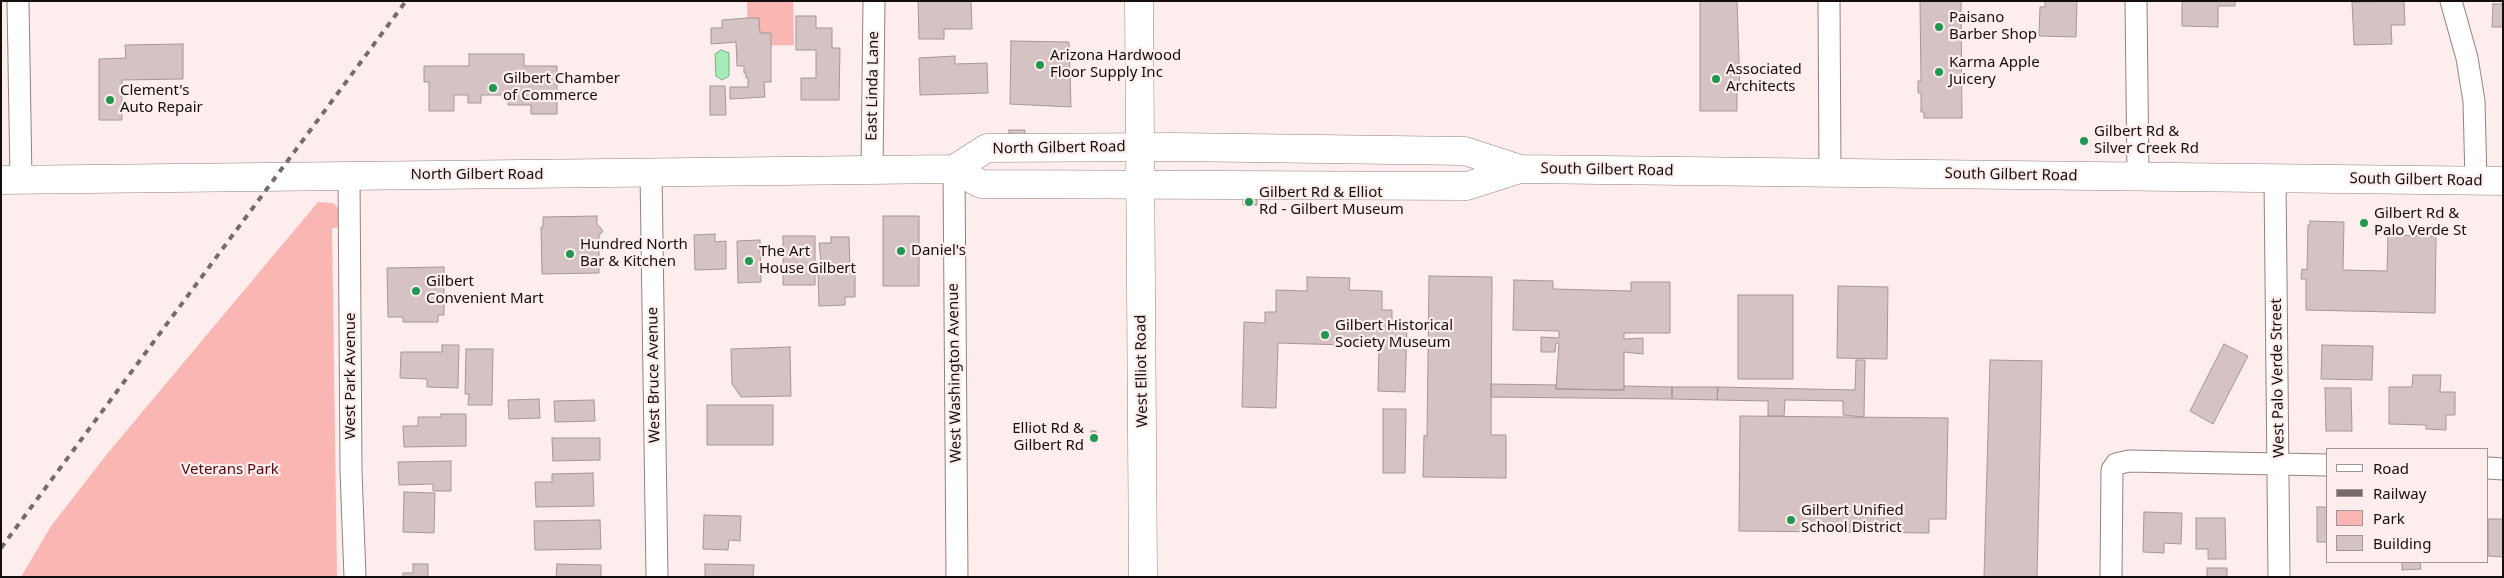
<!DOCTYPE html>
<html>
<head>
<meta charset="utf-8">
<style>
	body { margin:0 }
	#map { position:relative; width:2504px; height:578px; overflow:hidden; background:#fdeeed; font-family:"Noto Sans",sans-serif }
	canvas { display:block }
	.frame { position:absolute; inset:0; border:2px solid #140e0e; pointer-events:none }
	.legend { position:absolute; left:2326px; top:448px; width:162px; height:115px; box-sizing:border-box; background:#fdeeed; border:1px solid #a09494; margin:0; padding:6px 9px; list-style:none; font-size:15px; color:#140e0e }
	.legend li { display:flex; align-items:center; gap:10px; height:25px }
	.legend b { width:25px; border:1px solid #a09494 }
</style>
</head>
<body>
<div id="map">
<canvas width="2504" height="578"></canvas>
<div class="frame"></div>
<ul class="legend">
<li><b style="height:6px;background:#fff"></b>Road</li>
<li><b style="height:6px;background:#746b6a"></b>Railway</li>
<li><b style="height:14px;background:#f9b6b3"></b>Park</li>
<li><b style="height:14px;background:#d4c3c2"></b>Building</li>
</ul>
</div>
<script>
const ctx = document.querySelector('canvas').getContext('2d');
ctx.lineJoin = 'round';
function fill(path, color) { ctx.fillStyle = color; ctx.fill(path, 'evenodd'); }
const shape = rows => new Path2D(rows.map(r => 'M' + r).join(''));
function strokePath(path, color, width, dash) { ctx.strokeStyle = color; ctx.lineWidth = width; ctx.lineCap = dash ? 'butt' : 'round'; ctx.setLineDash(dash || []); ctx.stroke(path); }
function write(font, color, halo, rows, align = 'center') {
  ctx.font = font + ' "Noto Sans",sans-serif'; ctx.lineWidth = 4.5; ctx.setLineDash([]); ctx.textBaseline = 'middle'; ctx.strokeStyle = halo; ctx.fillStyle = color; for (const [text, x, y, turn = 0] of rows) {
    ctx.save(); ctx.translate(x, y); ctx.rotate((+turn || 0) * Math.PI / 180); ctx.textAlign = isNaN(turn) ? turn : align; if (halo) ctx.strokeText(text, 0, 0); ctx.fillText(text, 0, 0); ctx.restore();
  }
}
const green = shape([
	[747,1,793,1,794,45,748,46],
	[318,202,333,203,341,211,344,227,332,228,337,577,21,577,51,526,107,454]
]);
const water = shape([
	[721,50,729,53,729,76,722,80,716,76,715,54,721,50]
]);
const building = shape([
	[918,1,971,1,972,29,944,29,944,39,919,39,918,1],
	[1700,1,1737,1,1740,90,1737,90,1737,111,1700,111,1700,1],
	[1920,1,1961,1,1962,118,1924,118,1924,112,1921,112,1921,93,1918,93,1918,81,1921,81,1920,1],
	[2045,1,2077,1,2076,37,2039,36,2040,7,2045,7,2045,1],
	[2182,1,2235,1,2235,6,2218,6,2218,27,2182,26,2182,1],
	[2404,1,2405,25,2391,25,2392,44,2354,45,2352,2,2404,1],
	[2493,4,2503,4,2503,27,2492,27,2493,4],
	[796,16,816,16,816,28,832,28,832,48,840,48,839,100,801,100,801,78,816,78,816,50,796,50,796,16],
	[748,18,759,18,760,33,771,33,771,82,764,82,765,97,730,99,730,87,748,87,748,78,746,78,746,73,744,73,744,66,737,66,736,42,711,44,711,28,722,28,722,20,748,18],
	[1011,41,1069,42,1071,107,1010,104,1011,41],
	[183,44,183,79,122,80,122,120,99,120,99,59,126,58,125,45,183,44],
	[469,54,524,54,524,66,557,66,557,114,531,114,531,105,508,105,508,95,481,95,481,103,468,103,468,95,454,95,454,111,429,111,429,82,424,82,424,66,469,66,469,54],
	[955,56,955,64,987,63,988,93,920,95,919,58,955,56],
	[710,86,725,86,726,115,710,115,710,86],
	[1009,130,1025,130,1025,136,1009,136,1009,130],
	[1243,198,1257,198,1257,205,1243,205,1243,198],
	[597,216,597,224,603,231,599,235,599,273,542,274,541,227,543,227,543,217,597,216],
	[883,216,919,216,919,286,883,286,883,216],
	[2310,221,2344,222,2343,270,2387,271,2388,235,2436,236,2435,313,2306,310,2306,279,2301,279,2302,269,2307,270,2308,225,2310,225,2310,221],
	[715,234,715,242,726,241,726,269,695,270,694,235,715,234],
	[783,236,815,236,815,285,783,285,783,236],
	[831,237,849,237,850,268,855,268,855,297,845,297,845,305,819,306,818,270,822,270,819,243,831,243,831,237],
	[760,240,761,282,738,283,737,241,760,240],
	[444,267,444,315,438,315,438,322,403,322,403,317,388,317,387,268,444,267],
	[1429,276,1492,277,1491,435,1506,435,1506,478,1423,477,1424,435,1427,437,1429,276],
	[1307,277,1350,278,1349,290,1382,291,1382,310,1392,310,1392,325,1407,326,1405,392,1378,391,1379,346,1278,343,1276,408,1242,407,1244,322,1265,323,1265,312,1276,312,1276,290,1307,291,1307,277],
	[1514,280,1553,281,1553,289,1631,291,1631,282,1670,282,1670,333,1624,333,1624,339,1643,338,1643,354,1624,352,1624,390,1556,389,1559,343,1556,343,1555,352,1541,352,1541,337,1559,338,1559,331,1513,330,1514,280],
	[1838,286,1888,287,1887,359,1837,358,1838,286],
	[1738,295,1793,295,1793,379,1738,379,1738,295],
	[2224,344,2248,356,2213,424,2190,411,2224,344],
	[442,345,459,345,458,388,427,387,427,379,400,378,401,352,442,352,442,345],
	[2322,345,2373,346,2372,380,2321,379,2322,345],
	[790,347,791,396,741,397,732,384,731,349,790,347],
	[466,349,493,349,492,405,468,405,469,394,465,394,466,349],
	[1856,360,1865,360,1864,417,1843,415,1843,401,1785,400,1784,416,1768,416,1768,401,1717,400,1718,387,1855,390,1856,360],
	[1990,360,2042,361,2037,577,1984,577,1990,360],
	[2413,375,2441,375,2440,392,2455,392,2455,415,2446,415,2446,430,2426,429,2426,425,2389,424,2389,387,2412,387,2413,375],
	[1491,384,1556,385,1556,389,1624,390,1624,386,1672,387,1672,399,1491,397,1491,384],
	[1672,387,1718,387,1717,400,1672,399,1672,387],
	[2325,388,2351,388,2352,431,2326,431,2325,388],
	[539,399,540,418,509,419,508,400,539,399],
	[594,400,595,421,555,422,554,401,594,400],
	[707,405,773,405,773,445,707,445,707,405],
	[1383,409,1406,409,1405,473,1383,473,1383,409],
	[441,414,466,414,466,446,404,447,403,426,418,426,418,417,441,417,441,414],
	[1740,416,1948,418,1946,519,1929,519,1929,533,1739,531,1740,416],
	[1091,431,1096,431,1097,442,1092,442,1091,431],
	[552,438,600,438,600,460,553,461,552,438],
	[451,461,451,491,433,491,433,484,399,485,398,462,451,461],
	[593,473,594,506,536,507,535,482,552,482,552,474,593,473],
	[404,492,435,493,434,533,403,532,404,492],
	[2317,507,2328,507,2328,542,2317,542,2317,507],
	[2144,512,2182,513,2181,544,2164,543,2164,553,2143,552,2144,512],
	[704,515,741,516,740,541,729,540,728,550,703,549,704,515],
	[2196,518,2225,518,2226,559,2208,559,2208,549,2196,549,2196,518],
	[2488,519,2503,519,2503,557,2488,556,2488,519],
	[600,520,601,549,535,550,534,521,600,520],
	[2402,562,2420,562,2421,569,2402,570,2402,562],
	[413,564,428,564,428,577,403,577,403,573,413,573,413,564],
	[557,564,601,565,601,577,556,577,557,564],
	[705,564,754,565,753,577,705,577,705,564],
	[2207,568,2227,568,2227,577,2207,577,2207,568]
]);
const street = shape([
	[18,1,21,180],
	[1829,1,1830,172],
	[2136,1,2138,177],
	[2451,1,2467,58,2474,101,2476,181],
	[954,169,957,577],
	[872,170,874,1],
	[651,173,657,577],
	[349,176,351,471,355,577],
	[2275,178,2279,577],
	[2488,468,2503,469],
	[2111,577,2112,470,2116,464,2129,461,2328,465]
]);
const secondary = shape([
	[1139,1,1143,577]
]);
const primary = shape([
	[954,169,987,148,1174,147,1465,151,1520,169,2503,181],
	[1,180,954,169,981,184,1467,186,1520,169]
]);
const rail = shape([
	[1,548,406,1]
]);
const markers = [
	[1939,27,5,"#229752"],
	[1040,65,5,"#229752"],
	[1939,72,5,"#229752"],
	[1716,79,5,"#229752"],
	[493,88,5,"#229752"],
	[110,100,5,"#229752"],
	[2084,141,5,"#229752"],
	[1249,202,5,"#229752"],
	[2364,223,5,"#229752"],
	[901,251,5,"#229752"],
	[570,254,5,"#229752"],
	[749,261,5,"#229752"],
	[416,291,5,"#229752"],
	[1325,335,5,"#229752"],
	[1094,438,5,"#229752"],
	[1791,520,5,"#229752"]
];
const poiNames = [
	["Paisano",1949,18],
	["Barber Shop",1949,35],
	["Arizona Hardwood",1050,56],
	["Floor Supply Inc",1050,73],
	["Karma Apple",1949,63],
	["Juicery",1949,80],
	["Associated",1726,70],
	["Architects",1726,87],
	["Gilbert Chamber",503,79],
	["of Commerce",503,96],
	["Clement's",120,91],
	["Auto Repair",120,108],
	["Gilbert Rd &",2094,132],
	["Silver Creek Rd",2094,149],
	["Gilbert Rd & Elliot",1259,193],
	["Rd - Gilbert Museum",1259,210],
	["Gilbert Rd &",2374,214],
	["Palo Verde St",2374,231],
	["Hundred North",580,245],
	["Bar & Kitchen",580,262],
	["Daniel's",911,251],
	["The Art",759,252],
	["House Gilbert",759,269],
	["Gilbert",426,282],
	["Convenient Mart",426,299],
	["Gilbert Historical",1335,326],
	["Society Museum",1335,343],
	["Elliot Rd &",1084,429,"right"],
	["Gilbert Rd",1084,446,"right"],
	["Gilbert Unified",1801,511],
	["School District",1801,528]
];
const streetNames = [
	["East Linda Lane",873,86,-89],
	["North Gilbert Road",1059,148,-1],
	["South Gilbert Road",1607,170,1],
	["North Gilbert Road",477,175],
	["South Gilbert Road",2011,175,1],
	["South Gilbert Road",2416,180,1],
	["West Elliot Road",1142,371,-91],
	["West Washington Avenue",955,373,-91],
	["West Bruce Avenue",654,375,-91],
	["West Park Avenue",351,376,-90],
	["West Palo Verde Street",2278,378,-91]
];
const parkNames = [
	["Veterans Park",230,470]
];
fill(green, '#f9b6b3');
fill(water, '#a5ecb8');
strokePath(water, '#7aa985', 1);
fill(building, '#d4c3c2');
strokePath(building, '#a69695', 1);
strokePath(street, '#928281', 23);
strokePath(secondary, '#928281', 29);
strokePath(primary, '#928281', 29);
strokePath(street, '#fff', 21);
strokePath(secondary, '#fff', 28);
strokePath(primary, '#fff', 28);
strokePath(rail, '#746b6a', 4, [6, 6]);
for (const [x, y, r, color] of markers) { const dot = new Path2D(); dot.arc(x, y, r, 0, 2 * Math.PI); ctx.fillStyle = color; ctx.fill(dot); strokePath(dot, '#fdeeed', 2); }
write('15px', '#140e0e', '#fdeeed', poiNames, 'left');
write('15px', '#140e0e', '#fdeeed', streetNames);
write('15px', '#520710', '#fdeeed', parkNames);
</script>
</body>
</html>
